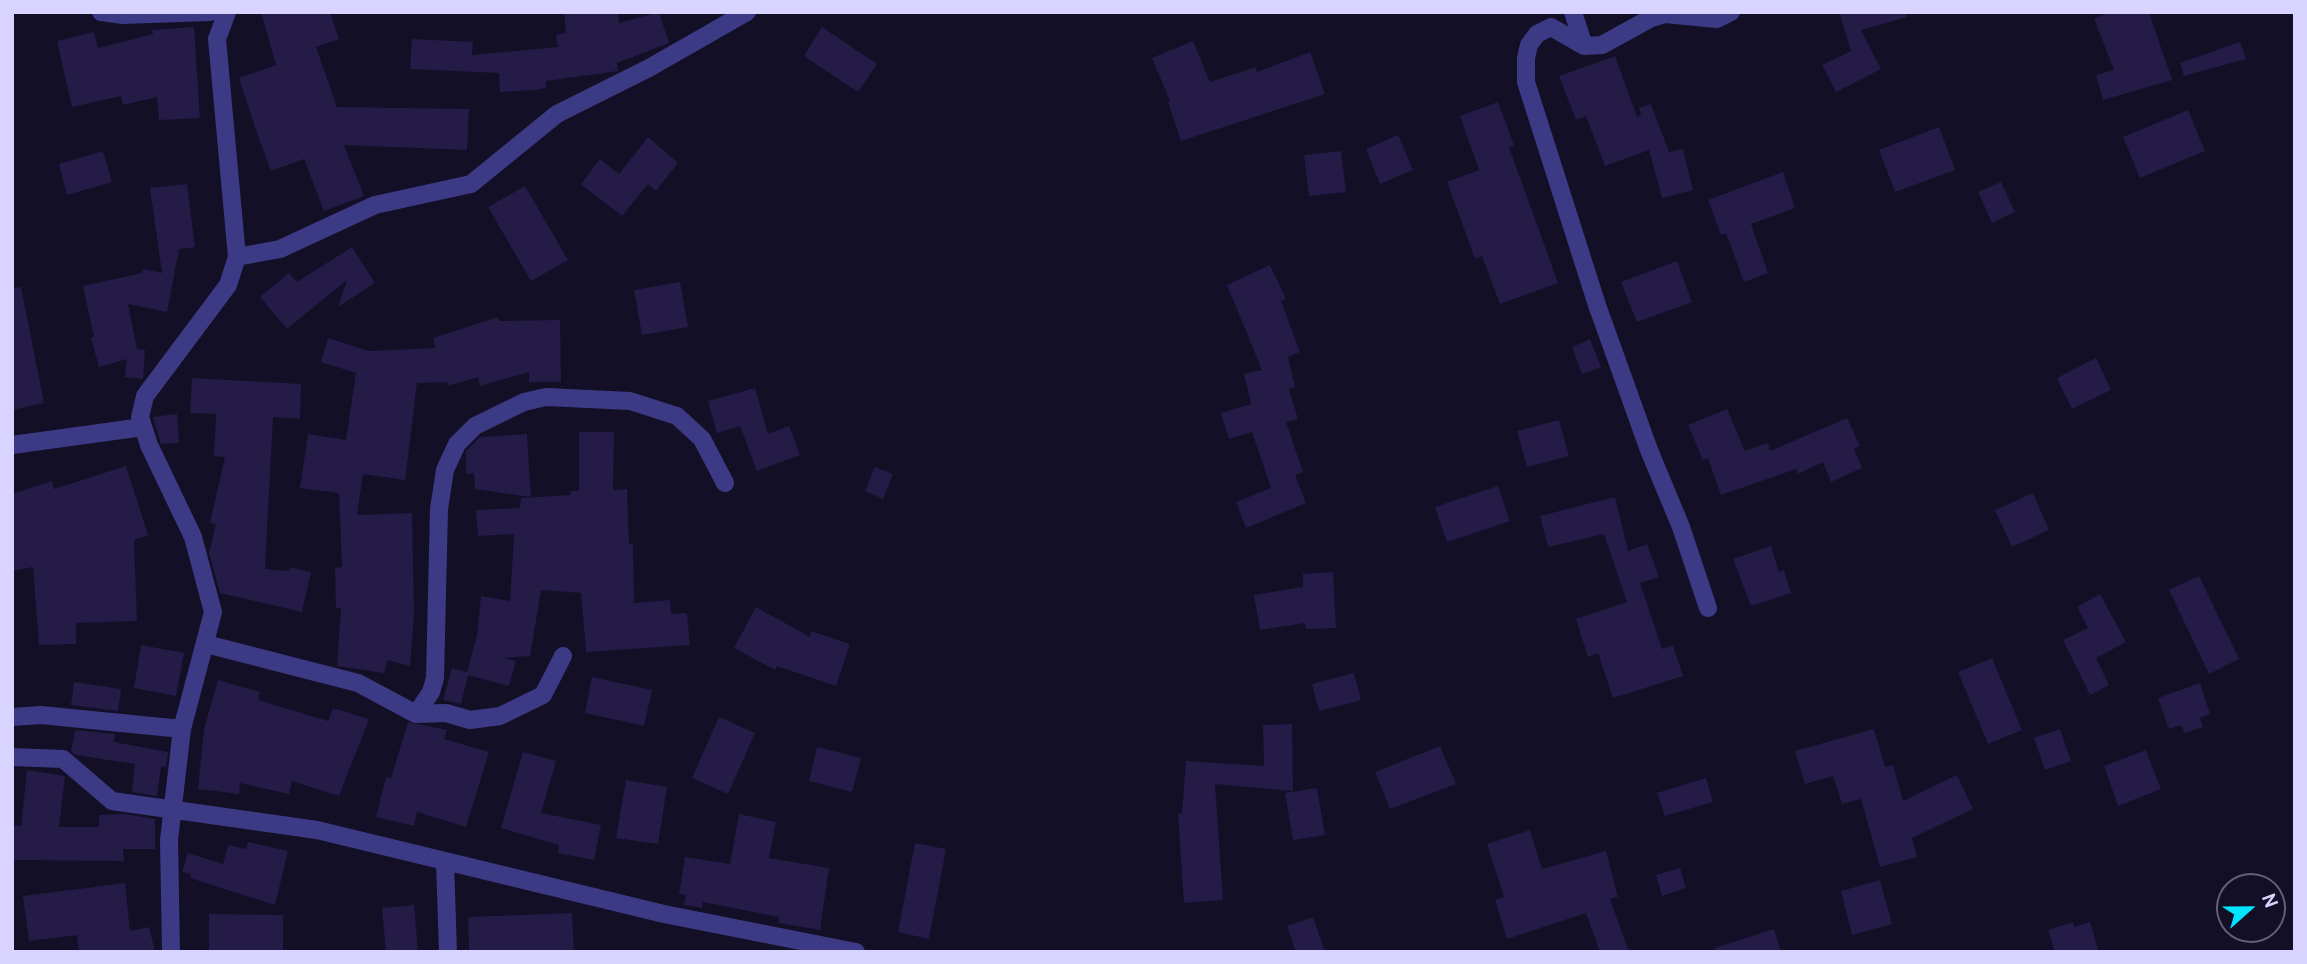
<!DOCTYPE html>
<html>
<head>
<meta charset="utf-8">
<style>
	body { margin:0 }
	#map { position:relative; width:2307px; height:964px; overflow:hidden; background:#130f26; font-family:Overpass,sans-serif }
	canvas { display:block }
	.frame { position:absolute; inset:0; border:14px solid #d9d4ff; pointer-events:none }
	.north { position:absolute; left:2216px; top:873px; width:70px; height:70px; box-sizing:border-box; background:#130f26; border:2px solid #625e7d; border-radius:50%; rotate:69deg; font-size:19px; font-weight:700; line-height:28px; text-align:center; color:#d9d4ff }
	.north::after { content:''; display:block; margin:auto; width:24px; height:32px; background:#00e5ff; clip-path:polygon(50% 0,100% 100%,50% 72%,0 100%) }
</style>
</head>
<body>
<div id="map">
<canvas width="2307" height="964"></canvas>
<div class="frame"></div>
<div class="north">N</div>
</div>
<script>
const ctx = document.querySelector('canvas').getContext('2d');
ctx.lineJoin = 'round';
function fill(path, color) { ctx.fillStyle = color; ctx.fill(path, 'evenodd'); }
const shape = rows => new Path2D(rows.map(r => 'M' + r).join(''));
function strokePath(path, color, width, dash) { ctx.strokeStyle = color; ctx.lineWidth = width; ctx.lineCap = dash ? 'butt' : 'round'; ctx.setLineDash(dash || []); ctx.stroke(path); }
const building = shape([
	[261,12,330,12,339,39,316,47,337,107,469,109,467,150,344,145,364,196,324,211,304,159,271,171,257,133,239,78,276,65],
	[564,12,618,12,619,23,659,12,669,43,617,63,618,71,546,81,546,88,533,90,500,92,499,73,410,69,412,39,473,42,472,55,558,47,556,35,566,33],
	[1839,12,1906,12,1907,17,1861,30,1881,69,1836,92,1822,65,1851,51],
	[2110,12,2149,12,2172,80,2103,100,2096,75,2114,70,2094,19],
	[194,27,200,118,159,120,157,97,123,105,121,96,72,107,57,41,94,32,98,48,153,34,152,30],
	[822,27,877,64,858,92,804,56],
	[1193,41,1210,82,1256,67,1257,72,1310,52,1325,94,1181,141,1168,102,1170,101,1152,58],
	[2240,42,2246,59,2184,76,2180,63],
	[1615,56,1637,117,1641,115,1639,108,1651,104,1669,152,1683,149,1693,190,1662,198,1649,150,1605,166,1586,116,1576,120,1559,76],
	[1498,102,1514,145,1509,147,1558,283,1500,304,1482,256,1475,259,1447,182,1479,170,1460,116],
	[2188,110,2205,151,2140,178,2123,137],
	[1939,127,1955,170,1895,192,1879,150],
	[1398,135,1413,170,1380,184,1366,149],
	[648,137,678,163,656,191,648,184,622,216,581,184,600,159,619,174],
	[103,151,112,182,67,195,59,164],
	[1341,151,1346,192,1309,196,1304,155],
	[1783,172,1795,208,1751,224,1768,273,1744,282,1726,233,1721,235,1708,200],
	[2001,182,2015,212,1992,223,1978,192],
	[187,184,195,247,179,249,167,312,128,304,137,349,145,350,143,379,125,377,127,359,99,367,91,338,94,337,83,286,142,273,143,269,162,273,150,188],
	[525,186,568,260,531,281,488,207],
	[352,247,375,283,338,307,347,280,287,329,260,297,289,273,297,282],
	[1677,261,1692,302,1637,322,1621,282],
	[1270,265,1286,299,1281,301,1300,352,1288,357,1295,387,1289,389,1298,419,1286,422,1303,472,1295,475,1306,503,1246,528,1236,502,1271,488,1252,432,1229,439,1221,413,1251,404,1244,374,1262,370,1227,285],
	[680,282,688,327,642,335,634,290],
	[21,287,44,403,12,410,12,288],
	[498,317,499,321,560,320,561,382,529,382,529,372,480,386,478,377,448,386,447,382,417,383,405,480,363,474,357,515,412,513,414,614,410,666,388,660,384,673,337,666,341,608,336,608,335,568,342,567,339,493,300,488,308,434,346,440,356,373,321,362,328,338,369,351,436,348,433,338],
	[1590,339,1601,367,1582,374,1572,347],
	[2096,358,2111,390,2072,409,2057,378],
	[192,378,301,384,300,419,273,417,265,569,289,571,290,567,311,572,302,612,220,593,209,553,216,524,210,523,225,457,214,456,216,414,190,413],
	[755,388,768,434,789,426,800,455,757,471,740,426,717,433,708,401],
	[1727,409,1745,451,1768,443,1770,451,1847,418,1860,446,1854,449,1862,468,1831,482,1823,462,1798,474,1796,469,1721,495,1708,458,1703,460,1688,425],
	[177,414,179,443,161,444,153,417],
	[1559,420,1569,456,1527,467,1517,431],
	[579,432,614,432,613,490,627,489,629,544,633,544,634,603,670,600,671,614,687,613,690,645,586,652,581,593,541,590,530,656,504,658,516,661,509,686,468,675,461,704,443,700,452,668,467,672,477,635,481,596,510,601,514,534,478,536,476,510,520,508,521,498,571,495,571,491,579,491],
	[527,434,531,497,475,489,474,473,466,474,466,451,480,437],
	[126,466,148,535,134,540,137,621,76,623,76,644,39,645,33,567,12,571,12,494,52,481,54,489],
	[875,467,893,474,883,499,865,491],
	[1498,486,1510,521,1447,542,1435,507],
	[2033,493,2049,530,2012,547,1995,510],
	[1615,497,1628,551,1647,544,1659,577,1640,583,1662,649,1673,645,1683,676,1613,698,1598,653,1588,657,1576,619,1627,602,1604,534,1548,547,1540,516],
	[1771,546,1779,572,1784,570,1791,593,1751,606,1733,559],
	[1333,572,1336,628,1306,629,1305,623,1260,630,1254,595,1303,587,1303,574],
	[2199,576,2239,659,2209,674,2169,590],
	[2100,594,2126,642,2096,658,2109,685,2090,695,2063,640,2088,628,2077,607],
	[756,607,810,637,811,631,850,644,836,686,777,666,775,670,734,648],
	[141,645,184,653,176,696,134,688],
	[1992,658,2022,730,1988,744,1958,672],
	[1354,673,1361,700,1319,711,1312,684],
	[592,677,652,690,644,726,585,713],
	[218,680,260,692,258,700,328,721,333,708,369,719,339,796,292,781,289,794,240,783,239,794,198,789,204,729],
	[74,682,121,689,118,711,71,705],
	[2200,683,2210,714,2200,718,2203,727,2185,733,2181,725,2169,729,2158,698],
	[719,717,755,733,728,794,692,778],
	[408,722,447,730,444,739,489,752,466,827,417,812,414,826,376,817,386,777,391,778],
	[1292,724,1293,791,1215,784,1223,900,1184,903,1178,814,1182,813,1186,761,1264,766,1263,725],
	[1874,729,1885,767,1893,765,1903,801,1957,775,1973,809,1912,838,1917,857,1880,867,1861,799,1842,804,1833,776,1805,784,1795,751],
	[2060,729,2071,761,2045,770,2034,738],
	[75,730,115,734,114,742,168,752,166,767,161,766,157,796,132,792,135,764,75,755,71,751],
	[1440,746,1456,784,1390,809,1375,772],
	[817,747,861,758,852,792,809,781],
	[2146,750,2161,789,2118,806,2104,766],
	[523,752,556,761,541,813,601,825,594,860,558,853,559,845,501,828],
	[27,770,65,776,59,827,99,827,99,815,124,814,155,819,155,849,123,849,124,861,14,860,14,826,21,826],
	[1706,778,1713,802,1665,816,1657,793],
	[626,780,667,787,658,844,616,838],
	[1317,788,1325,835,1293,840,1285,793],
	[739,814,776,822,769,858,829,868,820,930,779,923,779,917,703,902,702,908,684,905,686,895,679,894,685,857,730,864],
	[1530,830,1542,869,1606,851,1618,897,1610,899,1629,952,1600,952,1586,913,1507,939,1495,900,1504,897,1487,844],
	[248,842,288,851,275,905,190,878,191,874,182,872,188,853,223,864,228,845,246,849],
	[915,843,946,849,929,939,898,932],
	[1680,868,1686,888,1662,896,1656,875],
	[1880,880,1892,924,1852,935,1841,891],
	[125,883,130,931,149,927,155,952,79,952,77,935,29,941,23,896],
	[414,905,418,952,386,952,382,908],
	[572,913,574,952,469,952,468,917],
	[209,914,283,915,283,952,209,952],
	[1313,917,1325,952,1296,952,1287,926],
	[2073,922,2074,927,2090,922,2099,952,2055,952,2048,930],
	[1774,929,1781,952,1715,952,1715,948]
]);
const minor = shape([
	[101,12,123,15,210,12],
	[1573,12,1584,46],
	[237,257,280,249,375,205,471,184,557,114,649,68,747,12],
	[12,445,143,427],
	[1708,608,1681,527,1649,450,1597,305,1526,82,1526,58,1529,45,1537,34,1551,27,1584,46,1602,45,1651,18,1665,14,1717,19,1731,12],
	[206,644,358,683,416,714,446,713,470,720,500,716,543,695,563,656],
	[416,714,431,692,435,678,439,509,445,470,457,444,475,426,524,402,546,397,630,401,677,416,702,439,725,483],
	[12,717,41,715,182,729],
	[12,757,63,759,112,801,317,830,664,914,856,952],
	[445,862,448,952],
	[171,952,169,840,182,729,213,612,193,537,149,445,140,417,145,396,228,285,237,257,217,39,227,12]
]);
fill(building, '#241b47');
strokePath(minor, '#3d3a85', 18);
</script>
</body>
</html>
